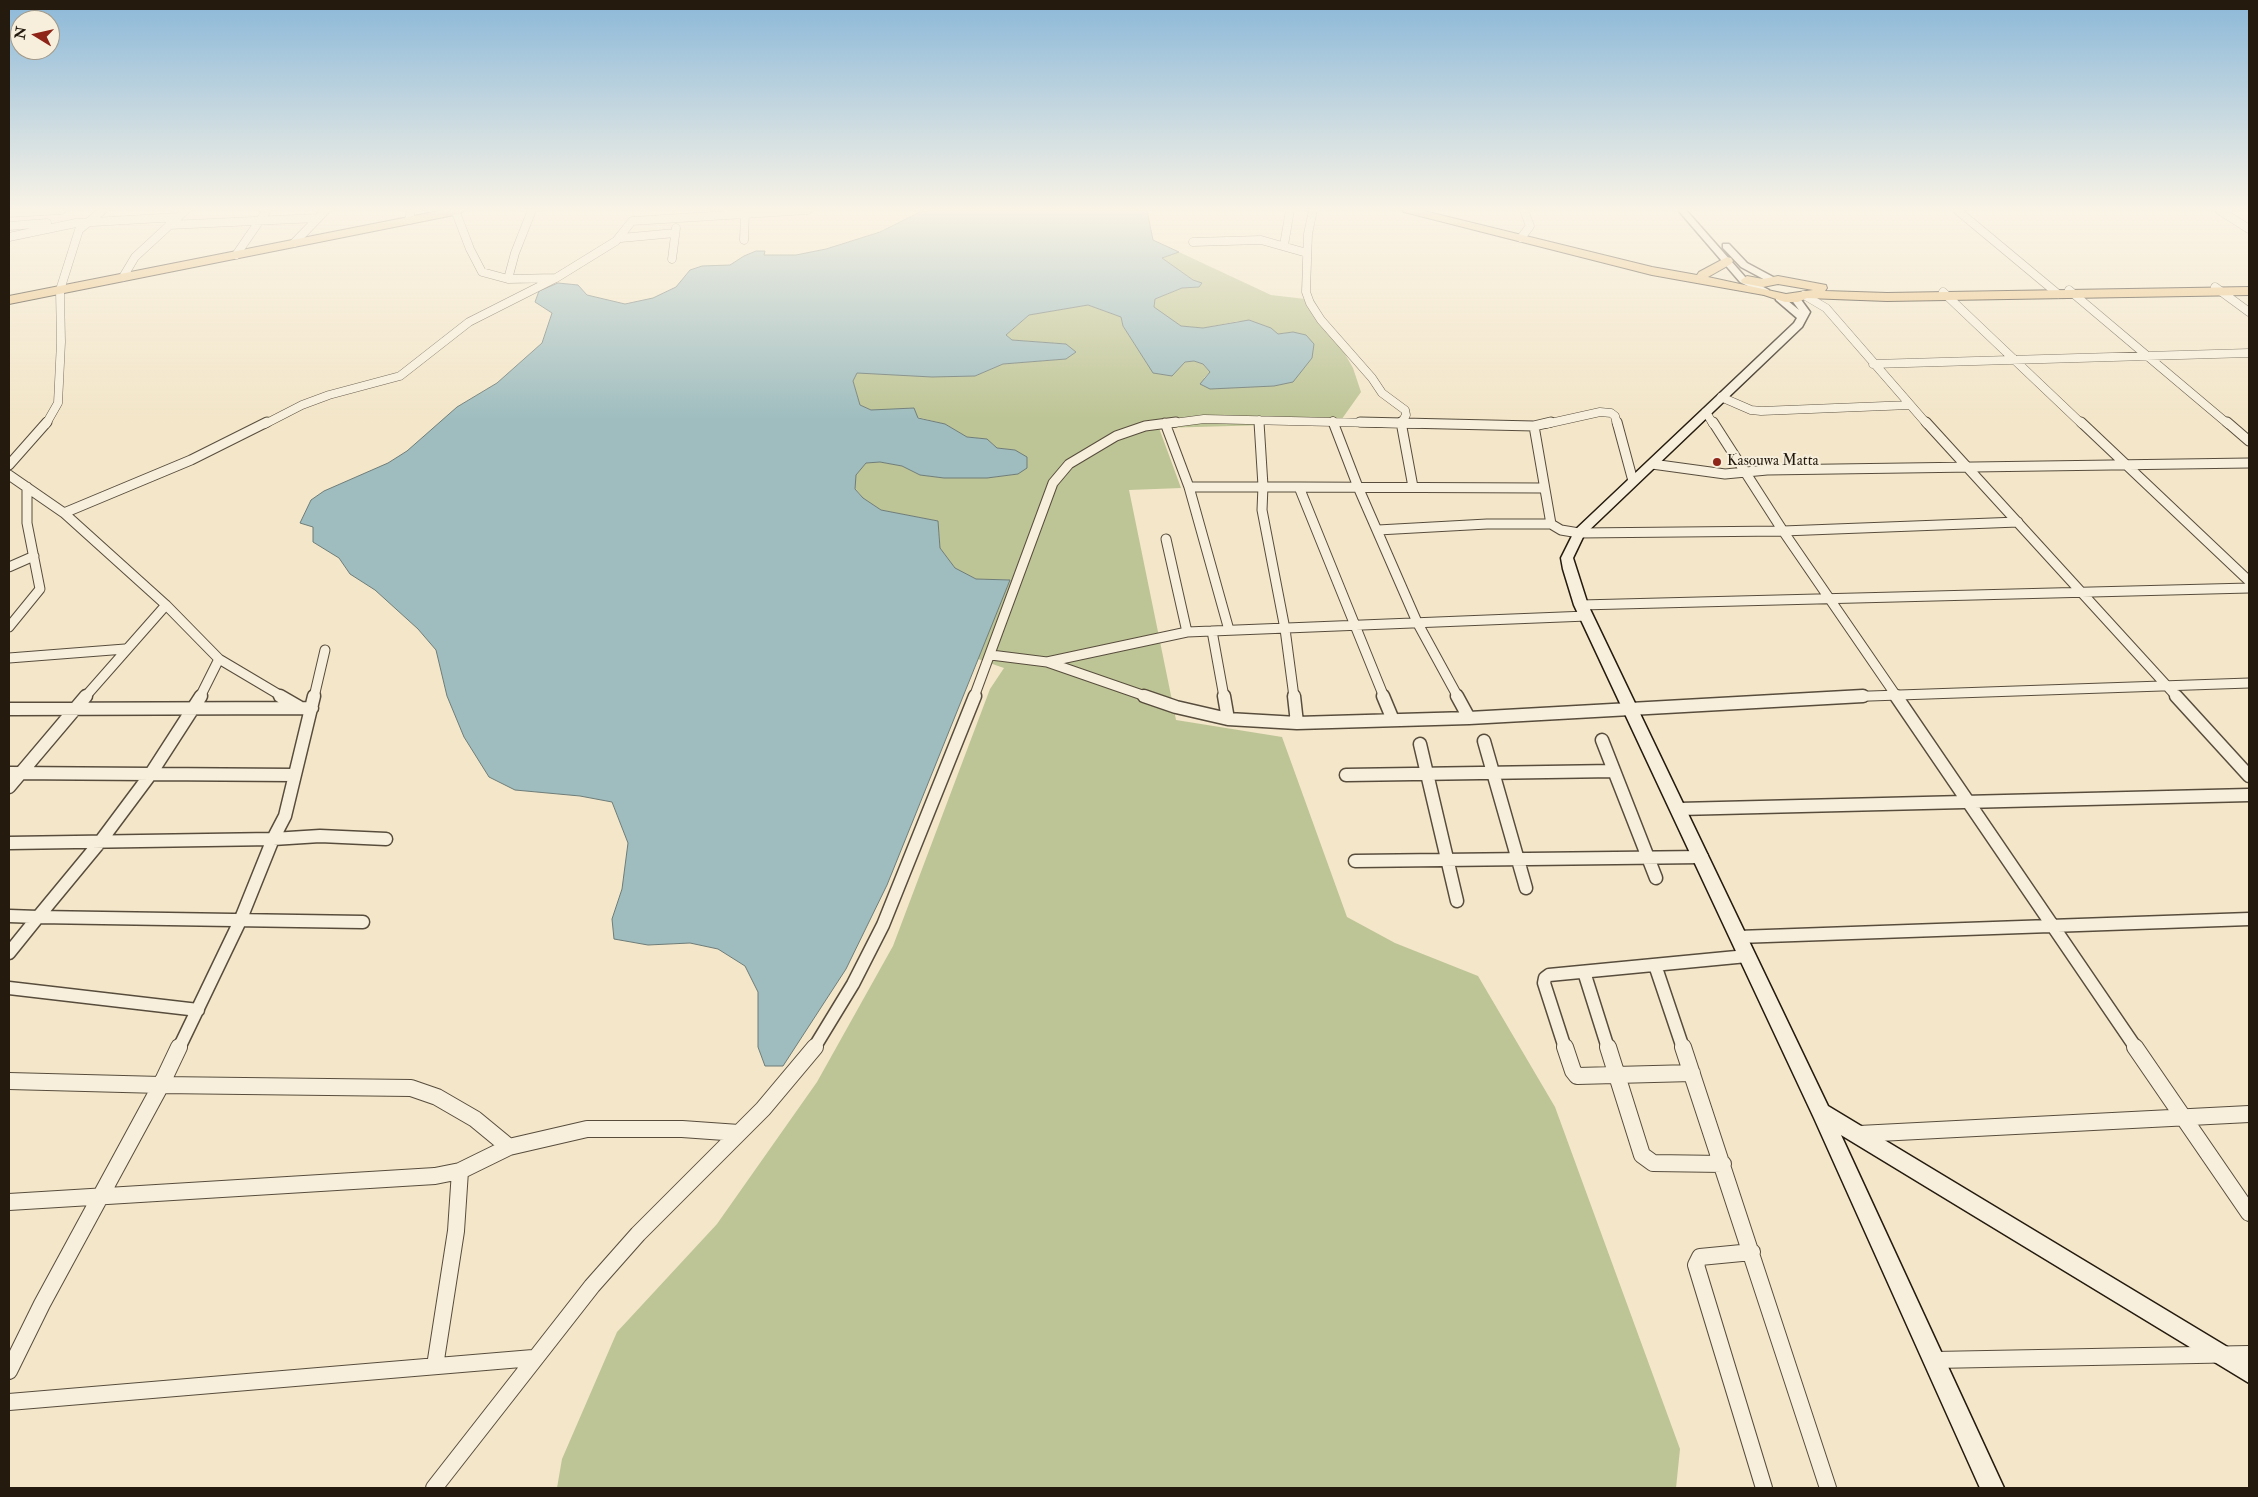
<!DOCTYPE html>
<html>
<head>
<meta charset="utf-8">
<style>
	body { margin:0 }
	#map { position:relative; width:2258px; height:1497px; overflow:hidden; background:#f3e6c9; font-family:"IM FELL Double Pica",serif }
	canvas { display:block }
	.frame { position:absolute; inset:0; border:10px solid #241a0e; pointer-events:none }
	.north { position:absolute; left:10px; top:10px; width:50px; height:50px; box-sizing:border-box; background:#f7efdc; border:1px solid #a39a8a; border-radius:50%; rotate:279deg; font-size:14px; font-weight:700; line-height:20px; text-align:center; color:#241a0e }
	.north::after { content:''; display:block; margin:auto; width:18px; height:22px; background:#8f2418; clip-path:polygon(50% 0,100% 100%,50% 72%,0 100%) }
</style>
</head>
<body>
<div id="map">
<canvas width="2258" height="1497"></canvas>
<div class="frame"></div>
<div class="north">N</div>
</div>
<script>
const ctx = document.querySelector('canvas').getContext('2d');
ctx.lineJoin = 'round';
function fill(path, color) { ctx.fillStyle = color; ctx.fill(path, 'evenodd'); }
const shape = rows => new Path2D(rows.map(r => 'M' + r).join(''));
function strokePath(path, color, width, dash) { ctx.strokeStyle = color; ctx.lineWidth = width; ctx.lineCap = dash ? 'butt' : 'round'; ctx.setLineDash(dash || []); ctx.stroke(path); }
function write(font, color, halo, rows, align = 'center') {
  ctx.font = font + ' "IM FELL Double Pica",serif'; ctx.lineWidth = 4; ctx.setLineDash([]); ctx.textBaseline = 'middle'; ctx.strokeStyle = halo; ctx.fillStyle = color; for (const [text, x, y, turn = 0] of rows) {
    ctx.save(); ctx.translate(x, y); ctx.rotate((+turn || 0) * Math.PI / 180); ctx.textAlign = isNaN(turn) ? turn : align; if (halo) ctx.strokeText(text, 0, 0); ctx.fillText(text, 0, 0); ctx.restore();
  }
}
const green = shape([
	[1179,252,1271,295,1314,300,1353,368,1361,392,1339,423,1159,428,1181,488,1129,490,1176,720,1282,737,1347,917,1395,943,1478,976,1555,1107,1680,1449,1676,1488,557,1488,562,1459,617,1332,717,1224,817,1082,893,946,990,689,1004,668,978,659,1010,580,976,579,967,575,955,568,940,548,938,521,881,510,863,498,855,488,856,475,866,463,880,462,902,466,920,475,944,478,987,478,1018,474,1015,450,997,448,987,439,967,437,945,424,889,410,871,410,860,405,853,381,857,372,975,376,1003,364,1066,359,1066,344,1012,340,1006,335,1029,315,1088,305,1121,317,1123,326,1148,365,1194,361,1203,364,1210,372,1204,378,1210,389,1236,387,1293,332,1278,334,1239,321,1203,328,1180,326,1165,317,1154,307,1155,299,1182,288,1198,287,1193,280,1161,258]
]);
const water = shape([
	[931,210,1147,210,1153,240,1179,252,1162,258,1193,280,1202,283,1199,287,1182,288,1155,299,1154,307,1181,326,1203,328,1249,320,1271,328,1278,334,1293,332,1306,335,1314,344,1312,358,1293,382,1274,386,1210,389,1200,384,1210,372,1203,364,1194,361,1185,362,1172,376,1153,373,1123,326,1121,317,1088,305,1029,315,1006,335,1012,340,1066,344,1076,352,1066,359,1003,364,975,376,932,377,857,373,853,381,860,405,871,410,914,408,918,418,945,424,967,437,987,439,997,448,1015,450,1027,457,1027,468,1018,474,987,478,944,478,920,475,902,466,880,462,866,463,856,475,855,489,863,498,881,510,938,521,940,548,955,568,976,579,1010,580,887,885,846,969,783,1066,765,1066,758,1047,758,992,745,966,718,949,690,943,648,945,614,939,612,919,622,889,628,843,612,802,580,796,515,790,489,777,464,737,447,696,436,650,418,629,375,590,350,574,339,558,313,542,313,527,300,523,311,500,324,491,388,463,407,451,457,407,497,383,542,343,552,313,535,302,539,291,558,283,578,285,587,295,625,304,653,298,676,287,690,270,702,266,730,265,744,256,756,251,765,251,764,255,796,255,826,249,880,232,920,212,931,210]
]);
const streetFar3 = shape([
	[455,210,470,249,482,272,508,279,515,253,532,210],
	[1313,210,1308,234,1307,261,1306,292,1310,303,1321,320,1372,378,1382,393,1405,410,1406,415,1401,424],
	[1957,210,2058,294],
	[2219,210,2249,229],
	[9,213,62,210],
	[409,220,411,210],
	[169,225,317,218],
	[9,226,47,223],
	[9,237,76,223,178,217],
	[621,238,675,233],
	[1521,238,1530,226,1524,210],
	[744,240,745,213],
	[1193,242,1261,240,1307,253],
	[294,243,326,210],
	[1284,245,1290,210],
	[236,255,267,210],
	[672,259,676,228],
	[123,277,135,257,186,210],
	[508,279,556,278,616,241,632,221,808,210],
	[2215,287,2249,312],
	[2069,290,2228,424],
	[1943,292,2082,424],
	[1804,295,1826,308,1927,424],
	[1873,364,2249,353],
	[1721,397,1751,410,1761,411,1910,405],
	[1706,412,1713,424],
	[1259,420,1259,424],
	[1333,421,1334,424],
	[46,424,58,403,61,342,60,290,79,230,103,210],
	[265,424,302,405,329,395,400,376,469,322,556,278],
	[1166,424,1204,419,1419,424],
	[1546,424,1600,412,1611,413,1615,416,1617,424]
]);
const streetFar2 = shape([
	[1259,422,1263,486,1262,510,1285,629,1294,697],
	[1333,422,1358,487,1417,622,1458,697],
	[1360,422,1534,426,1551,524,1561,530,1579,533,1783,531,2018,522],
	[1401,422,1413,487],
	[1617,422,1633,481],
	[1713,422,1783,531,1897,697],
	[1926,422,2177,697],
	[2081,422,2249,581],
	[2227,422,2249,441],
	[1165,423,1189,487,1229,630],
	[1534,426,1551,422],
	[1652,464,1725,474,1767,470,2249,463],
	[9,465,47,422],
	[9,475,64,513,166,605,219,659,200,697],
	[1189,487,1299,487,1384,697],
	[1299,487,1543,488],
	[64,513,191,460,267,422],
	[1378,530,1487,524,1551,524],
	[1166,539,1187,632],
	[9,567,34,556],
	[1581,605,2249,588],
	[9,627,40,589,27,523,27,487],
	[1212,631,1224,697],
	[991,655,1047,662,1148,697],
	[9,658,125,649],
	[219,659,283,697],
	[1047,662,1187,632,1587,616],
	[85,697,166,605],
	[314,697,325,650],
	[974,697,1053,483,1069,464,1116,436,1145,426,1176,422],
	[1841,697,2249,683]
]);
const streetFar1 = shape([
	[201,696,150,775,100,842,38,917,363,922],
	[280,696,299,707],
	[1144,696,1176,707,1228,719],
	[1224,696,1228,719,1297,723,1469,718,1863,696],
	[1294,696,1297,723],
	[1383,696,1393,720],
	[1457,696,1469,718],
	[1896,696,2136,1048],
	[2176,696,2249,776],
	[9,709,312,708],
	[1602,740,1656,878],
	[1484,741,1526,888],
	[1420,744,1457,901],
	[9,773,294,775],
	[1346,775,1614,771],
	[9,787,86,696],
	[1679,809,2249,795],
	[9,843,273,839,320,836,386,839],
	[1355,861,1702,857],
	[9,916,38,917,9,953],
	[1738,937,2249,919],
	[1655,965,1683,1048],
	[1584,972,1608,1048],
	[9,988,198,1010],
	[179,1048,240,921,273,839,285,816,314,696],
	[814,1048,853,984,883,925,975,696],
	[1565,1048,1544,983,1545,978,1549,975,1747,956]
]);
const street = shape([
	[1565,1047,1573,1071,1577,1076,1692,1073],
	[1608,1047,1642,1155,1653,1163,1723,1164],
	[1683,1047,1828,1488],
	[2135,1047,2249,1213],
	[9,1081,161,1085,179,1047],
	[1859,1134,2249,1114],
	[9,1202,435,1176,460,1171,509,1147,587,1129,682,1129,739,1133],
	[1752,1252,1700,1257,1696,1265,1764,1488],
	[1934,1360,2249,1354],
	[435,1366,456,1231,460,1171],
	[9,1371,42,1304,161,1085,411,1088,437,1097,475,1119,509,1147],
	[9,1402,533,1358],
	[434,1488,592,1286,638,1234,763,1109,815,1047]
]);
const secondary = shape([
	[1678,210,1686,210,1746,278,1769,290,1769,294,1763,294,1740,282,1678,210],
	[1723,244,1729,244,1747,263,1775,278,1775,282,1769,282,1741,267,1723,248,1723,244],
	[1776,296,1782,296,1799,310,1791,299,1799,297,1810,312,1802,327,1584,535,1573,558,1588,605,1828,1106,2249,1360,2249,1383,1841,1135,2004,1488,1980,1488,1814,1118,1574,605,1563,569,1561,558,1575,530,1794,323,1797,318,1776,300,1776,296]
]);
const highway = shape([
	[444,210,465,210,459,214,9,304,9,296,444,210],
	[1402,210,1420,210,1652,267,1697,275,1699,272,1727,257,1731,258,1733,261,1731,264,1708,277,1786,294,1813,290,1778,284,1763,287,1742,283,1741,280,1747,276,1763,279,1778,276,1826,285,1827,288,1825,291,1887,293,2249,287,2249,295,1887,301,1807,298,1798,302,1785,302,1764,295,1652,275,1404,212,1402,210]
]);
const markers = [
	[1717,462,5,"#8f2418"]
];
const farPoinames = [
	["Kasouwa Matta",1727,462]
];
fill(green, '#bdc495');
fill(water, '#9fbdbf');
strokePath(water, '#6e7c78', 1);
strokePath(streetFar3, '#584d3d', 9);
strokePath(streetFar2, '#584d3d', 11);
strokePath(streetFar1, '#584d3d', 15);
strokePath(street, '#584d3d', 18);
strokePath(secondary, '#241a0e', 3);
strokePath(highway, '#241a0e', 2);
strokePath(streetFar3, '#f7efdc', 8);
strokePath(streetFar2, '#f7efdc', 9);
strokePath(streetFar1, '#f7efdc', 12);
strokePath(street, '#f7efdc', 16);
fill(secondary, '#f7efdc');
fill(highway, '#eac384');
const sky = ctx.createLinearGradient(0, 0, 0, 419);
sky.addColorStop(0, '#8bb8d8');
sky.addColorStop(0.5, '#faf4e7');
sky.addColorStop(1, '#faf4e700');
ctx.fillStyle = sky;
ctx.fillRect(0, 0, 2258, 419);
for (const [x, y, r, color] of markers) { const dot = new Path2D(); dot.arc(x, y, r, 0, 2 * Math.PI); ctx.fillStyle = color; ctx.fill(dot); strokePath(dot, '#f7efdc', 2); }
write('15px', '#241a0e', '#f7efdc', farPoinames, 'left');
</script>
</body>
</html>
